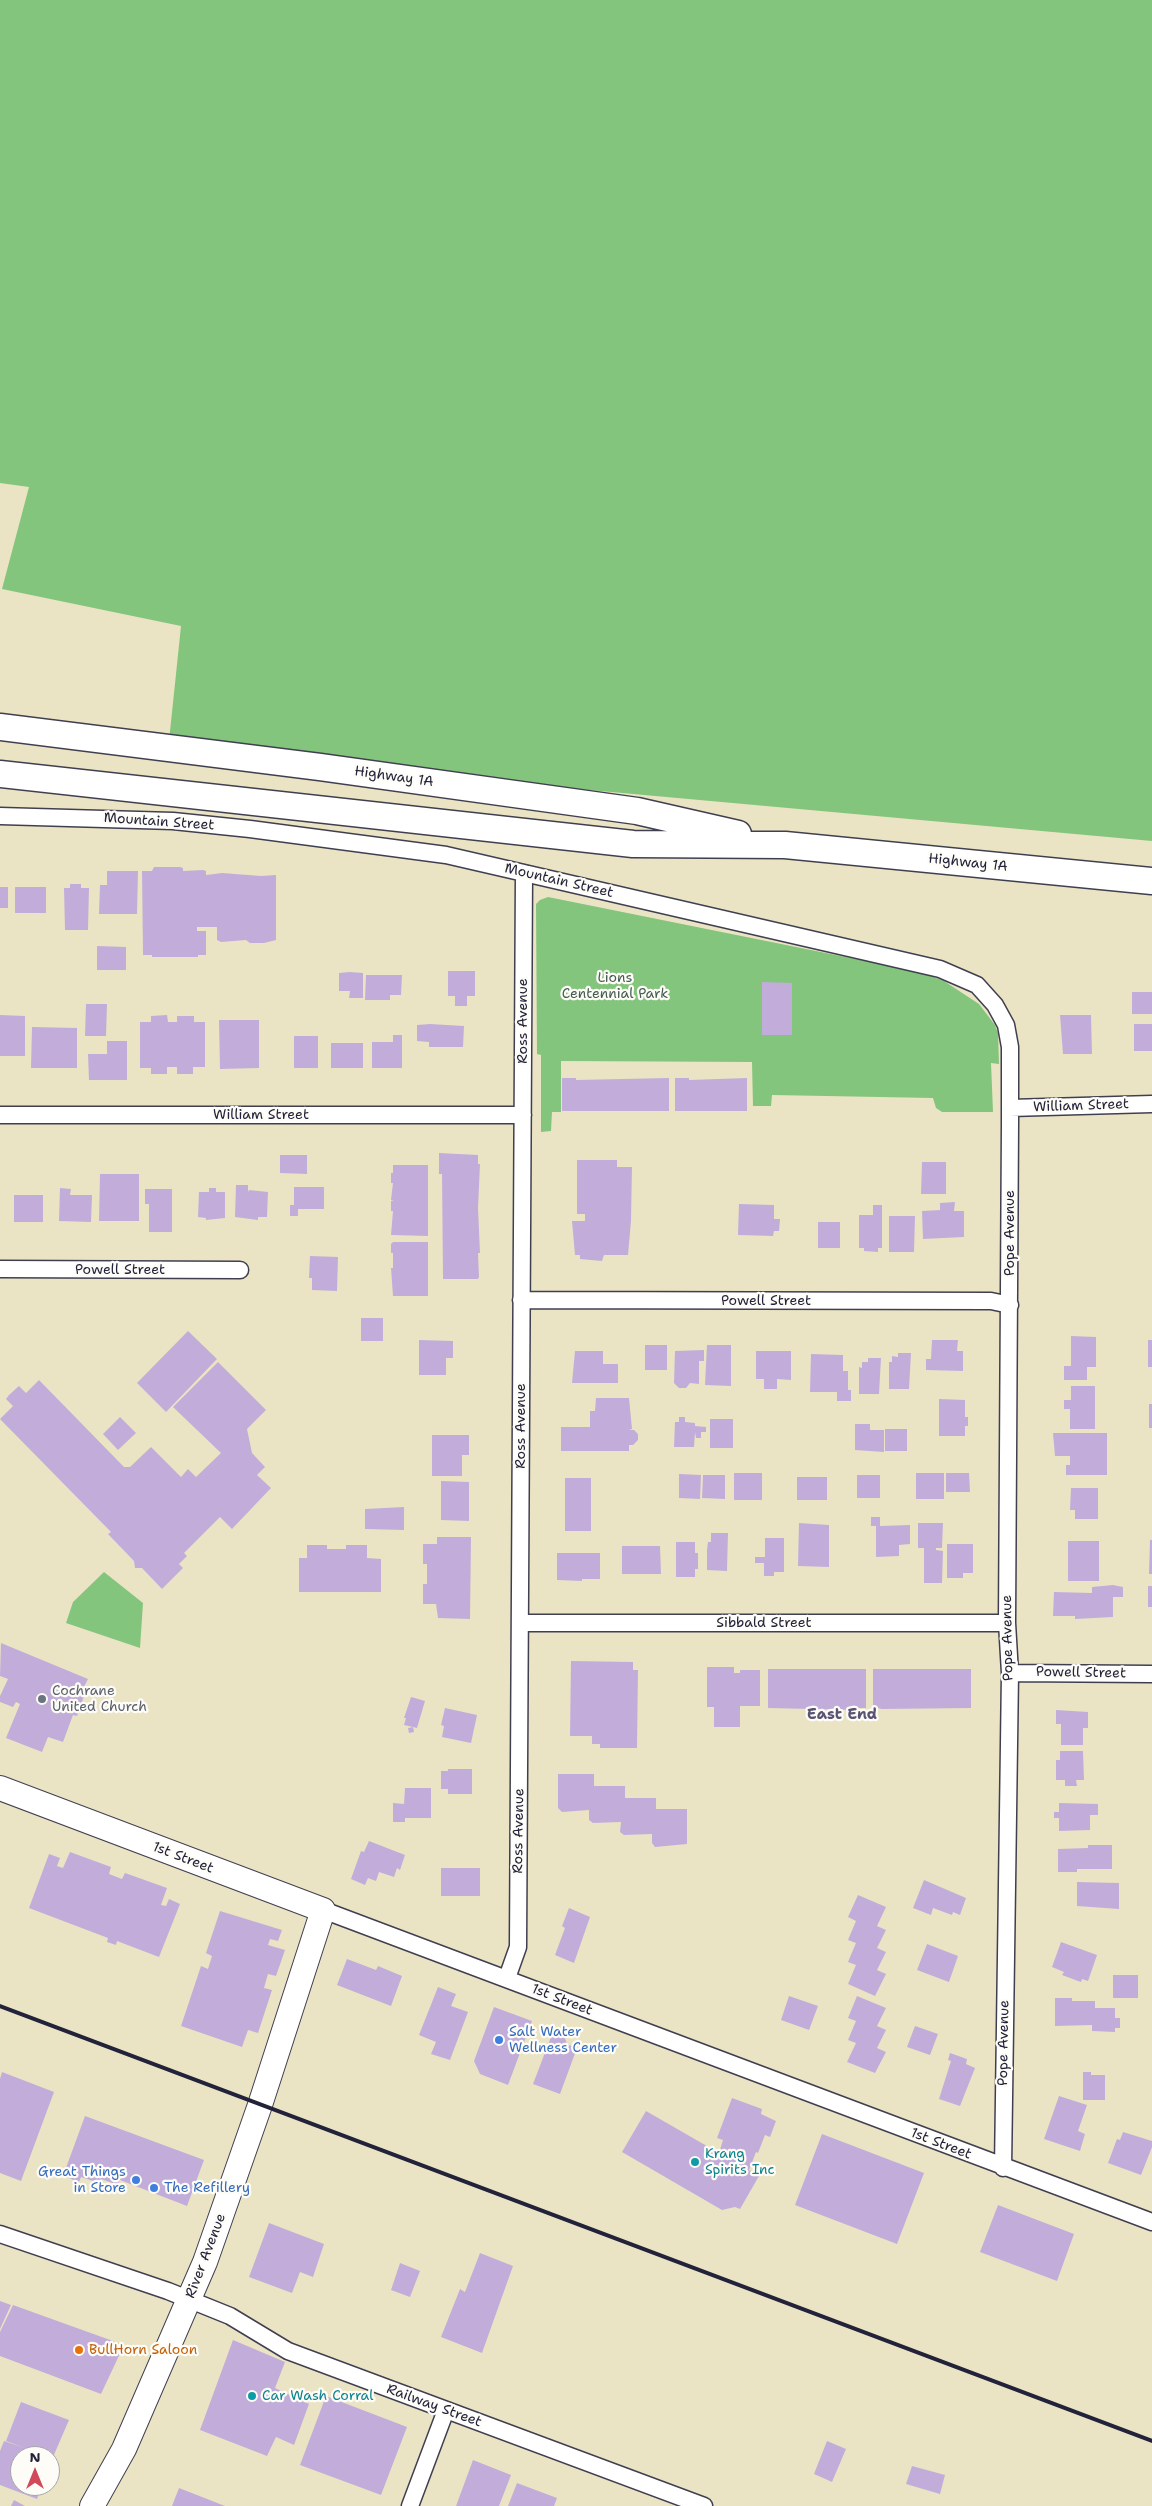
<!DOCTYPE html>
<html>
<head>
<meta charset="utf-8">
<style>
	body { margin:0 }
	#map { position:relative; width:1152px; height:2506px; overflow:hidden; background:#eae4c4; font-family:"Shantell Sans",sans-serif }
	canvas { display:block }
	.north { position:absolute; left:10px; top:2446px; width:50px; height:50px; box-sizing:border-box; background:#fdfcf7; border:1px solid #a5a5ac; border-radius:50%; rotate:0deg; font-size:14px; font-weight:700; line-height:20px; text-align:center; color:#22223b }
	.north::after { content:''; display:block; margin:auto; width:18px; height:22px; background:#d1495b; clip-path:polygon(50% 0,100% 100%,50% 72%,0 100%) }
</style>
</head>
<body>
<div id="map">
<canvas width="1152" height="2506"></canvas>
<div class="north">N</div>
</div>
<script>
const ctx = document.querySelector('canvas').getContext('2d');
ctx.lineJoin = 'round';
function fill(path, color) { ctx.fillStyle = color; ctx.fill(path, 'evenodd'); }
const shape = rows => new Path2D(rows.map(r => 'M' + r).join(''));
function strokePath(path, color, width, dash) { ctx.strokeStyle = color; ctx.lineWidth = width; ctx.lineCap = dash ? 'butt' : 'round'; ctx.setLineDash(dash || []); ctx.stroke(path); }
function write(font, color, halo, rows, align = 'center') {
  ctx.font = font + ' "Shantell Sans",sans-serif'; ctx.lineWidth = 4.5; ctx.setLineDash([]); ctx.textBaseline = 'middle'; ctx.strokeStyle = halo; ctx.fillStyle = color; for (const [text, x, y, turn = 0] of rows) {
    ctx.save(); ctx.translate(x, y); ctx.rotate((+turn || 0) * Math.PI / 180); ctx.textAlign = isNaN(turn) ? turn : align; if (halo) ctx.strokeText(text, 0, 0); ctx.fillText(text, 0, 0); ctx.restore();
  }
}
const green = shape([
	[0,0,1152,0,1152,841,545,786,169,741,181,626,2,589,29,487,0,483],
	[548,897,920,972,944,981,979,1004,995,1025,998,1033,999,1064,991,1063,993,1112,942,1112,936,1108,933,1098,772,1095,771,1106,753,1106,752,1062,561,1061,561,1112,552,1112,551,1131,541,1132,541,1055,537,1054,536,904,540,900],
	[104,1572,143,1603,140,1648,66,1623,73,1602]
]);
const building = shape([
	[154,867,180,867,183,868,183,871,203,870,206,871,206,875,222,873,261,876,276,875,276,940,264,943,250,943,246,940,221,942,217,940,217,927,197,927,197,931,206,931,206,955,198,955,198,957,152,957,152,955,143,955,142,871,152,871],
	[107,871,138,871,137,914,99,914,100,885,107,885],
	[70,884,81,884,81,888,89,888,88,930,65,930,64,888,70,888],
	[0,887,8,887,8,908,0,908],
	[15,887,46,887,46,913,15,913],
	[97,946,126,947,126,970,97,970],
	[448,971,475,971,475,996,467,996,467,1006,455,1006,455,996,448,996],
	[350,972,363,973,363,998,349,998,350,991,339,991,339,973],
	[366,975,402,975,401,995,390,995,390,1000,365,1000],
	[762,982,792,983,792,1035,762,1035],
	[1132,992,1152,992,1152,1014,1132,1014],
	[86,1004,107,1004,106,1036,85,1036],
	[0,1015,25,1016,25,1056,0,1056],
	[167,1015,168,1022,177,1022,177,1016,194,1016,194,1022,205,1022,205,1067,193,1067,193,1074,177,1074,177,1067,167,1067,167,1074,151,1074,151,1068,140,1068,140,1022,151,1022,151,1016],
	[1060,1015,1091,1015,1092,1054,1063,1054],
	[219,1020,259,1020,259,1068,220,1069],
	[430,1024,464,1026,463,1047,429,1047,429,1042,417,1041,417,1025],
	[1134,1024,1152,1024,1152,1051,1134,1051],
	[32,1027,77,1028,77,1068,31,1068],
	[393,1035,402,1035,402,1068,372,1068,372,1042,393,1042],
	[294,1036,318,1036,318,1068,294,1068],
	[107,1041,127,1041,127,1080,89,1080,88,1054,107,1054],
	[331,1043,363,1043,363,1068,331,1068],
	[562,1078,576,1078,576,1080,669,1078,669,1111,562,1111],
	[675,1078,689,1078,689,1080,747,1078,747,1111,675,1111],
	[439,1153,478,1155,478,1164,480,1164,478,1208,480,1253,478,1253,479,1277,478,1279,443,1279,442,1174,439,1174],
	[280,1155,307,1155,307,1174,280,1173],
	[577,1160,617,1160,617,1167,632,1167,631,1221,628,1255,604,1255,602,1261,580,1259,580,1255,575,1255,572,1221,585,1221,585,1214,577,1214],
	[922,1162,946,1162,946,1194,921,1194],
	[393,1165,428,1165,428,1236,391,1235,393,1211,391,1211,391,1201,394,1201,391,1200,393,1183,391,1183,391,1173,393,1173],
	[100,1174,139,1174,139,1221,99,1221],
	[236,1185,248,1185,248,1192,249,1190,268,1192,267,1217,258,1217,258,1220,235,1217],
	[294,1187,324,1187,324,1209,298,1209,298,1216,290,1216,290,1205,294,1205],
	[60,1188,71,1189,70,1195,92,1195,91,1222,59,1221],
	[209,1188,216,1188,216,1192,225,1192,225,1218,206,1220,206,1218,198,1217,199,1192,209,1192],
	[145,1189,172,1189,172,1232,149,1232,149,1204,145,1204],
	[14,1195,43,1195,43,1222,14,1222],
	[955,1202,954,1211,964,1211,964,1237,923,1239,922,1211,940,1210,940,1203],
	[739,1204,774,1205,774,1219,780,1219,779,1231,774,1231,773,1236,738,1235],
	[873,1205,882,1205,882,1248,878,1248,878,1252,864,1251,864,1248,859,1248,859,1215,873,1215],
	[889,1216,915,1216,914,1252,889,1252],
	[818,1222,840,1222,840,1248,818,1248],
	[393,1242,428,1242,428,1296,393,1296,391,1268,393,1268,393,1253,391,1253,391,1244],
	[310,1256,338,1257,337,1291,312,1290,312,1278,309,1278],
	[361,1318,383,1318,383,1341,361,1341],
	[188,1331,217,1359,166,1412,137,1383],
	[1071,1336,1096,1337,1096,1367,1087,1367,1087,1380,1064,1380,1064,1366,1071,1366],
	[419,1340,453,1341,453,1358,446,1358,446,1375,419,1375],
	[932,1340,958,1340,957,1351,963,1351,963,1371,926,1370,926,1359,931,1359],
	[1148,1340,1152,1340,1152,1367,1148,1367],
	[645,1345,667,1345,667,1370,645,1370],
	[707,1345,731,1345,731,1386,705,1385],
	[704,1350,704,1361,699,1361,699,1384,690,1383,686,1388,679,1388,674,1383,675,1351],
	[575,1351,603,1351,603,1364,618,1364,618,1383,572,1383],
	[756,1351,791,1351,791,1380,777,1379,777,1389,764,1389,764,1379,756,1379],
	[898,1353,911,1353,909,1389,889,1389,889,1362,892,1362,892,1356,898,1357],
	[811,1354,843,1355,843,1371,848,1371,848,1390,851,1390,851,1401,837,1401,837,1392,810,1392],
	[868,1358,881,1358,879,1394,859,1394,859,1367,862,1368,862,1362,868,1362],
	[218,1362,266,1410,247,1429,252,1453,265,1467,257,1475,271,1488,232,1529,220,1517,184,1553,187,1556,179,1564,183,1568,162,1589,142,1568,135,1568,134,1561,108,1534,111,1532,0,1419,13,1406,6,1399,9,1395,19,1386,26,1393,39,1380,124,1467,130,1467,151,1447,181,1477,188,1469,196,1477,221,1453,173,1407],
	[1071,1386,1095,1386,1095,1429,1070,1429,1070,1409,1064,1409,1064,1400,1071,1400],
	[596,1398,629,1398,632,1429,629,1430,634,1430,638,1434,638,1440,633,1445,629,1445,629,1451,561,1451,561,1427,590,1427,590,1411,595,1411],
	[939,1399,965,1400,965,1417,968,1417,968,1426,965,1426,965,1436,939,1436],
	[1149,1404,1152,1404,1152,1428,1149,1428],
	[120,1417,136,1433,118,1450,103,1434],
	[679,1417,685,1417,685,1422,695,1423,695,1426,706,1427,706,1432,701,1432,701,1438,696,1438,695,1432,694,1447,674,1447,675,1422,679,1422],
	[710,1419,733,1419,733,1448,710,1448],
	[855,1424,870,1424,870,1430,884,1430,884,1452,855,1450],
	[885,1429,907,1429,907,1451,885,1451],
	[1053,1433,1107,1433,1107,1475,1066,1475,1066,1465,1070,1465,1070,1456,1055,1456],
	[432,1435,469,1435,469,1455,462,1455,462,1476,432,1476],
	[734,1473,762,1473,762,1500,734,1500],
	[916,1473,944,1473,944,1499,916,1499],
	[946,1473,969,1473,970,1492,946,1492],
	[679,1474,701,1475,700,1499,679,1498],
	[703,1475,725,1475,725,1499,702,1498],
	[857,1475,880,1475,880,1498,857,1498],
	[797,1477,827,1477,827,1500,797,1500],
	[565,1478,591,1478,591,1531,565,1531],
	[441,1481,469,1482,469,1521,441,1520],
	[1071,1488,1098,1488,1098,1519,1075,1519,1075,1510,1070,1510],
	[404,1507,404,1530,365,1529,365,1509],
	[871,1517,880,1517,880,1526,910,1525,910,1544,899,1545,899,1556,876,1557,876,1526,871,1526],
	[799,1523,829,1525,829,1567,798,1566],
	[918,1523,943,1523,942,1548,936,1548,936,1550,943,1551,942,1583,924,1583,924,1548,918,1548],
	[711,1533,728,1533,727,1571,707,1570,707,1550,708,1542,711,1542],
	[437,1537,471,1537,470,1619,438,1618,436,1604,423,1604,423,1584,427,1584,427,1564,423,1564,423,1544,437,1544],
	[765,1538,784,1538,784,1572,774,1572,774,1576,764,1576,764,1563,755,1563,755,1557,765,1557],
	[1150,1540,1152,1540,1152,1574,1149,1574],
	[1068,1541,1099,1541,1099,1581,1068,1581],
	[676,1542,695,1542,695,1553,698,1553,698,1569,695,1569,695,1577,676,1577],
	[947,1544,973,1544,973,1573,963,1573,963,1578,947,1578],
	[307,1545,327,1545,327,1549,346,1549,346,1545,367,1545,367,1558,381,1559,381,1592,299,1592,299,1558,307,1558],
	[622,1546,660,1546,661,1574,622,1574],
	[557,1553,600,1553,600,1579,582,1579,582,1581,557,1580],
	[1113,1585,1123,1587,1123,1597,1113,1597,1113,1617,1075,1619,1075,1616,1053,1616,1054,1592,1092,1593,1092,1587],
	[1148,1586,1152,1586,1152,1607,1148,1607],
	[1,1643,88,1679,80,1695,84,1696,77,1716,73,1715,63,1742,48,1737,42,1752,6,1738,20,1704,16,1702,13,1707,0,1702,0,1696,8,1679,0,1676],
	[571,1661,633,1662,633,1670,638,1670,637,1748,600,1748,600,1744,592,1744,592,1736,570,1736],
	[707,1667,734,1667,734,1673,740,1673,740,1670,760,1670,760,1706,740,1706,740,1727,714,1727,714,1707,707,1707],
	[768,1669,866,1669,866,1708,857,1708,857,1710,768,1708],
	[873,1669,971,1669,971,1708,882,1709,873,1707],
	[411,1697,425,1701,417,1728,413,1727,414,1732,409,1733,408,1728,413,1727,404,1725,406,1718,404,1718],
	[445,1708,477,1715,471,1743,442,1737,444,1726,441,1725],
	[1056,1710,1088,1712,1088,1728,1083,1728,1083,1745,1061,1745,1061,1724,1056,1724],
	[1060,1751,1083,1751,1084,1780,1076,1780,1077,1786,1065,1786,1065,1780,1056,1780,1056,1760,1060,1760],
	[448,1769,472,1769,472,1794,448,1794,448,1789,441,1789,441,1771,448,1771],
	[558,1774,594,1774,594,1786,625,1786,625,1798,656,1798,656,1809,687,1809,687,1844,655,1847,652,1843,652,1834,624,1835,620,1832,621,1822,593,1823,589,1820,589,1810,562,1812,558,1808],
	[405,1788,431,1788,431,1818,405,1818,405,1822,393,1822,393,1803,404,1804],
	[1059,1803,1098,1804,1098,1815,1090,1815,1090,1830,1059,1831,1059,1818,1054,1818,1054,1812,1059,1812],
	[369,1841,405,1855,400,1870,397,1868,394,1877,379,1872,376,1881,368,1878,365,1885,351,1879,361,1851,364,1852],
	[1088,1845,1112,1845,1112,1869,1077,1869,1077,1872,1058,1872,1058,1849,1088,1848],
	[70,1852,111,1867,109,1874,122,1879,125,1873,167,1888,161,1905,166,1906,169,1899,180,1904,159,1957,117,1941,116,1945,107,1942,108,1938,29,1908,49,1854,60,1858,57,1866,63,1868],
	[441,1868,480,1868,480,1896,441,1896],
	[924,1880,966,1898,960,1915,953,1912,952,1915,933,1908,931,1915,913,1908],
	[1077,1882,1119,1883,1119,1909,1077,1906],
	[858,1895,886,1907,877,1926,886,1930,877,1948,886,1952,877,1970,886,1974,875,1996,848,1984,856,1965,848,1962,856,1943,848,1940,856,1921,848,1917],
	[569,1908,590,1917,574,1963,555,1955,565,1928,562,1926],
	[220,1911,282,1930,278,1941,270,1939,268,1945,285,1950,276,1976,268,1974,264,1988,272,1990,258,2033,248,2030,242,2047,181,2026,201,1966,208,1969,212,1956,206,1953],
	[1061,1942,1097,1955,1088,1981,1082,1979,1081,1982,1078,1981,1062,1975,1064,1972,1052,1967],
	[927,1944,958,1956,949,1982,917,1970],
	[347,1959,376,1970,378,1966,402,1976,391,2006,337,1985],
	[1113,1975,1138,1975,1138,1998,1113,1998],
	[438,1987,456,1994,451,2006,468,2012,450,2060,431,2054,436,2042,419,2035],
	[789,1996,818,2006,809,2030,781,2020],
	[857,1996,886,2008,877,2026,886,2030,877,2048,886,2052,875,2073,847,2062,856,2043,848,2040,856,2021,848,2018],
	[1055,1998,1072,1998,1072,2001,1095,2001,1095,2008,1115,2008,1115,2018,1120,2018,1120,2028,1115,2028,1115,2032,1092,2031,1092,2025,1055,2026],
	[494,2007,532,2021,508,2085,480,2074,474,2061],
	[915,2026,938,2034,930,2055,907,2047],
	[557,2033,564,2035,567,2044,577,2048,560,2094,533,2084,551,2037],
	[950,2053,967,2059,966,2064,975,2068,960,2106,939,2099,951,2061,948,2060],
	[2,2072,54,2092,21,2181,0,2173,0,2079],
	[1083,2072,1091,2072,1091,2075,1105,2075,1105,2100,1083,2100],
	[1059,2096,1087,2105,1078,2131,1085,2134,1080,2151,1044,2139],
	[732,2098,762,2109,761,2114,776,2121,770,2137,765,2135,758,2153,756,2152,749,2170,759,2176,740,2209,735,2207,722,2210,622,2152,646,2111,719,2153,723,2140,717,2138],
	[85,2116,204,2160,187,2206,120,2180,118,2185,101,2179,99,2183,81,2177,79,2182,63,2176],
	[1123,2132,1152,2141,1152,2147,1141,2175,1108,2163,1117,2139,1120,2140],
	[822,2134,924,2173,897,2244,795,2205],
	[998,2205,1074,2234,1057,2281,980,2252],
	[269,2223,324,2244,313,2277,300,2272,292,2293,249,2277],
	[480,2253,513,2266,482,2353,441,2337,460,2289,465,2292],
	[400,2263,420,2271,410,2297,391,2290],
	[0,2301,11,2305,0,2329],
	[13,2305,124,2345,101,2394,0,2356,0,2332],
	[233,2340,285,2362,275,2388,309,2404,294,2445,276,2437,267,2456,200,2430],
	[326,2396,407,2427,381,2495,300,2465],
	[21,2402,69,2420,50,2464,50,2456,20,2456,20,2486,42,2486,37,2499,0,2485,0,2451,4,2441,25,2448,6,2441],
	[827,2441,846,2449,832,2482,814,2474],
	[473,2460,511,2475,499,2506,456,2506],
	[912,2466,945,2475,940,2494,906,2484],
	[517,2483,557,2498,554,2506,508,2506],
	[179,2488,225,2506,172,2506],
	[14,2500,25,2506,11,2506]
]);
const street = shape([
	[0,816,173,821,250,829,446,855,940,969,977,985,995,1005,1006,1025,1010,1047,1010,1123,1007,1623,1010,1673,1003,2168],
	[1010,1108,1152,1104],
	[0,1115,523,1115],
	[0,1269,240,1270],
	[521,1300,991,1301,1010,1305],
	[521,1623,1007,1623],
	[1010,1673,1152,1674],
	[323,1910,1152,2222],
	[507,1978,518,1947,524,873],
	[0,2234,168,2291,230,2316,288,2351,704,2506],
	[410,2506,446,2410]
]);
const secondary = shape([
	[0,1788,323,1910,260,2105,205,2262,124,2449,92,2506]
]);
const primary = shape([
	[0,727,320,767,637,811,738,834],
	[0,774,633,844,785,845,1152,881]
]);
const rail = shape([
	[0,2006,1152,2441]
]);
const markers = [
	[42,1699,5,"#6b7280"],
	[499,2040,5,"#3f7fe0"],
	[695,2162,5,"#0f9aa8"],
	[136,2180,5,"#3f7fe0"],
	[154,2188,5,"#3f7fe0"],
	[79,2350,5,"#e8710a"],
	[252,2396,5,"#0f9aa8"]
];
const streetNames = [
	["Highway 1A",394,777,8],
	["Mountain Street",159,822,4],
	["Highway 1A",968,863,6],
	["Mountain Street",559,881,13],
	["Ross Avenue",523,1021,-90],
	["William Street",1081,1106,-2],
	["William Street",261,1115],
	["Pope Avenue",1010,1233,-90],
	["Powell Street",120,1270],
	["Powell Street",766,1301],
	["Ross Avenue",521,1426,-90],
	["Sibbald Street",764,1623],
	["Pope Avenue",1008,1638,-91],
	["Powell Street",1081,1673,1],
	["Ross Avenue",519,1831,-89],
	["1st Street",183,1858,21],
	["1st Street",562,2000,21],
	["Pope Avenue",1004,2043,-89],
	["1st Street",941,2144,21],
	["River Avenue",206,2256,-69],
	["Railway Street",434,2406,20]
];
const parkNames = [
	["Lions",615,978],
	["Centennial Park",615,994]
];
const worshipNames = [
	["Cochrane",52,1691],
	["United Church",52,1707]
];
const shopNames = [
	["Salt Water",509,2032],
	["Wellness Center",509,2048],
	["Great Things",126,2172,"right"],
	["in Store",126,2188,"right"],
	["The Refillery",164,2188]
];
const cultureNames = [
	["Krang",705,2154],
	["Spirits Inc",705,2170],
	["Car Wash Corral",262,2396]
];
const foodNames = [
	["BullHorn Saloon",89,2350]
];
const neighbourhoodNames = [
	["East End",842,1715]
];
fill(green, '#84c57d');
fill(building, '#c2adda');
strokePath(street, '#403f50', 19);
strokePath(secondary, '#403f50', 26);
strokePath(primary, '#403f50', 29);
strokePath(street, '#fff', 16);
strokePath(secondary, '#fff', 24);
strokePath(primary, '#fff', 26);
strokePath(rail, '#22223b', 4);
for (const [x, y, r, color] of markers) { const dot = new Path2D(); dot.arc(x, y, r, 0, 2 * Math.PI); ctx.fillStyle = color; ctx.fill(dot); strokePath(dot, '#fdfcf7', 2); }
write('14px', '#22223b', '#fdfcf7', streetNames);
write('14px', '#445b52', '#fdfcf7', parkNames);
write('14px', '#5b616d', '#fdfcf7', worshipNames, 'left');
write('14px', '#366cbe', '#fdfcf7', shopNames, 'left');
write('14px', '#0d838f', '#fdfcf7', cultureNames, 'left');
write('14px', '#c56008', '#fdfcf7', foodNames, 'left');
write('bold 15px', '#5a5373', '#fdfcf7', neighbourhoodNames);
</script>
</body>
</html>
